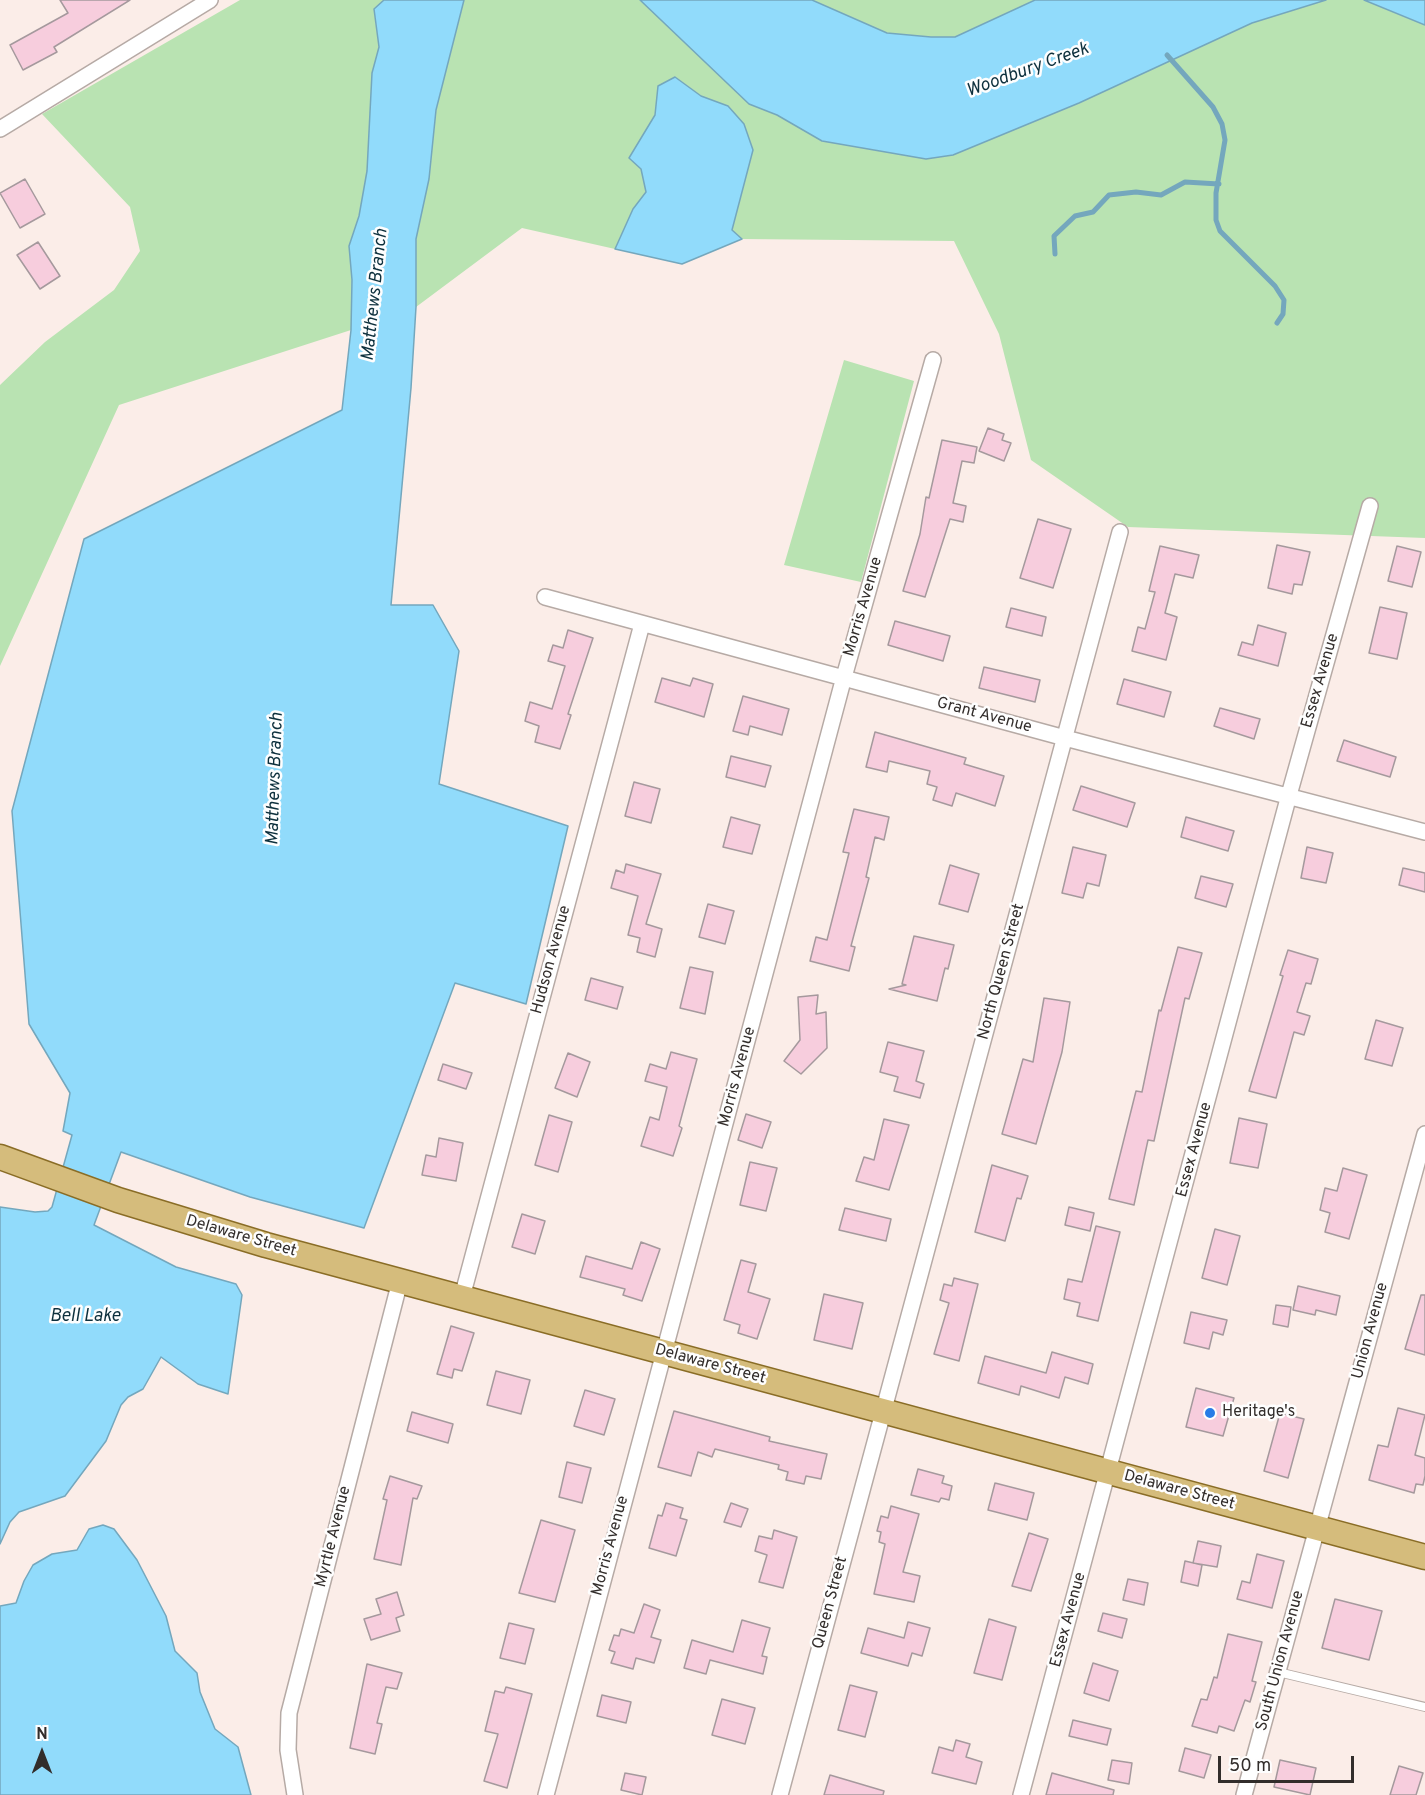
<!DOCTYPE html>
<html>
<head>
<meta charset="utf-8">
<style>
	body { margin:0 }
	#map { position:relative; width:1425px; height:1795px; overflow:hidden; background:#fbede8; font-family:Overpass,sans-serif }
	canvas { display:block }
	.north { position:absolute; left:12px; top:1723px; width:60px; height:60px; -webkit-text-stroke:4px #fefefe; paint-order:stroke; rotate:0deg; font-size:16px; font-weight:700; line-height:24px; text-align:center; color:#322d2b }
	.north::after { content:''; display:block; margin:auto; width:21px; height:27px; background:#322d2b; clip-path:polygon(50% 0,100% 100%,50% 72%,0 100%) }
	.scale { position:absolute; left:1218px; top:1756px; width:136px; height:27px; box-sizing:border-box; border:3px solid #322d2b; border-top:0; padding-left:8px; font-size:18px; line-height:21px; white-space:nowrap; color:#322d2b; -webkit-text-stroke:4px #fefefe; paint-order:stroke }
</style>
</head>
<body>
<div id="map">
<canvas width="1425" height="1795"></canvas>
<div class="north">N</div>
<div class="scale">50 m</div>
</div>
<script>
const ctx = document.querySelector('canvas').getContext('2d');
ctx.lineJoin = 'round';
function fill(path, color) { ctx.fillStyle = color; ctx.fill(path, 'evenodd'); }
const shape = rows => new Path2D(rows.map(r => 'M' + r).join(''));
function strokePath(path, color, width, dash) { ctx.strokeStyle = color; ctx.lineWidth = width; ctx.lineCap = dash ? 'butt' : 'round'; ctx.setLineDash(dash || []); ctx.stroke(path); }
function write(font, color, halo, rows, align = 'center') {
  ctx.font = font + ' Overpass,sans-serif'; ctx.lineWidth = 5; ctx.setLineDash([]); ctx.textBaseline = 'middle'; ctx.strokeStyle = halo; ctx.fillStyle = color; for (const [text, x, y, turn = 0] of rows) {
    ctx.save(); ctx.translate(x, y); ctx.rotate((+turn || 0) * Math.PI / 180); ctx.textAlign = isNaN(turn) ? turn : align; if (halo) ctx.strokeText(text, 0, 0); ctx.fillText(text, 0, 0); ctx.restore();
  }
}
const green = shape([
	[240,0,384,0,374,10,379,47,372,73,367,171,359,216,349,246,352,280,351,330,119,405,0,666,0,385,45,342,114,290,140,251,130,207,42,114],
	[464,0,640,0,749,104,777,115,822,141,926,159,953,155,1079,103,1252,23,1326,0,1364,0,1425,25,1425,538,1128,527,1031,460,999,334,954,241,742,239,732,230,753,150,744,124,728,106,701,96,675,77,659,86,655,115,629,158,641,169,646,192,633,209,615,249,522,228,416,307,416,239,429,179,436,110],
	[812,0,1035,0,955,37,931,37,887,33],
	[844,360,914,381,861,582,784,565]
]);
const water = shape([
	[384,0,464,0,436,110,429,179,416,239,416,307,411,388,391,605,433,605,459,651,439,784,568,826,526,1004,455,983,364,1228,250,1197,121,1152,94,1225,176,1267,236,1284,242,1295,228,1394,198,1384,161,1357,143,1389,128,1397,121,1405,106,1441,65,1496,19,1512,10,1522,0,1544,0,1207,35,1212,48,1211,52,1207,72,1135,63,1131,70,1093,29,1024,12,811,84,539,342,410,351,330,352,280,349,246,359,216,367,171,372,73,379,47,374,9,384,0],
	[640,0,812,0,887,33,931,37,955,37,1035,0,1326,0,1252,23,1079,103,953,155,926,159,822,141,777,115,749,104,640,0],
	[1364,0,1425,0,1425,25,1364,0],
	[675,77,701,96,728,106,744,124,753,150,732,230,742,239,682,264,615,249,633,209,646,192,641,169,629,158,655,115,658,86,675,77],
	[103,1525,114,1529,137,1560,166,1616,175,1651,197,1673,200,1692,215,1729,238,1747,251,1795,0,1795,0,1606,16,1603,24,1581,33,1565,52,1554,77,1550,89,1529,103,1525]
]);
const stream = shape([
	[1167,55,1213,107,1222,124,1225,140,1216,193,1216,220,1220,231,1275,286,1284,300,1283,314,1277,323],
	[1055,254,1054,236,1075,216,1093,212,1109,195,1136,192,1161,195,1185,182,1219,184]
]);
const building = shape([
	[60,0,130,0,54,47,57,52,23,70,10,45,68,13,60,0],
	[25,179,45,214,20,228,0,193,25,179],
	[38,242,60,276,40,289,17,255,38,242],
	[988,428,1004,434,1002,440,1011,443,1004,461,979,451,988,428],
	[942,440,977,447,974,463,962,461,953,503,966,506,963,522,950,519,925,597,903,591,920,534,926,497,929,498,942,440],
	[1038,519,1071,529,1053,588,1020,578,1038,519],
	[1277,545,1310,552,1302,585,1294,584,1292,594,1268,588,1277,545],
	[1160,546,1199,555,1193,578,1175,574,1165,613,1177,617,1166,660,1132,651,1138,627,1145,629,1155,592,1149,591,1160,546],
	[1397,546,1421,552,1412,587,1388,581,1397,546],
	[1380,607,1407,613,1397,659,1369,653,1380,607],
	[1011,608,1046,617,1042,636,1006,627,1011,608],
	[895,621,950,636,943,661,888,645,895,621],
	[1258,625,1286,633,1278,666,1238,655,1242,642,1253,645,1258,625],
	[568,630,593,638,568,714,571,715,560,749,535,742,539,726,525,721,530,702,552,709,565,666,548,661,553,645,563,648,568,630],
	[984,667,1040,680,1035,702,979,688,984,667],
	[662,678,690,686,693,678,713,684,704,717,655,702,662,678],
	[1124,679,1171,692,1164,717,1117,704,1124,679],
	[743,696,789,709,782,735,750,726,748,735,733,731,743,696],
	[1220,708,1260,719,1254,739,1214,726,1220,708],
	[875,732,966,758,964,764,1004,776,995,806,956,793,952,806,933,800,937,787,927,784,930,771,889,761,887,772,866,767,875,732],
	[1344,740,1396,757,1390,777,1337,761,1344,740],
	[731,756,771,766,765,787,726,777,731,756],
	[634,782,660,789,651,823,625,816,634,782],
	[1081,786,1135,803,1127,827,1073,810,1081,786],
	[854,809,889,817,884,840,875,837,866,877,869,878,851,946,855,947,849,971,810,961,816,937,827,940,849,853,843,852,854,809],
	[731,817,760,825,752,854,723,847,731,817],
	[1186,817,1234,831,1228,851,1181,837,1186,817],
	[1073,847,1106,855,1099,886,1087,883,1083,898,1062,893,1073,847],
	[1307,847,1333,853,1326,883,1301,878,1307,847],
	[626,864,661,874,646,924,662,929,655,957,637,952,640,938,628,935,638,896,611,888,616,870,624,873,626,864],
	[950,865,979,874,968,912,939,904,950,865],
	[1403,868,1425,873,1425,892,1399,885,1403,868],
	[1201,876,1233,884,1226,907,1195,898,1201,876],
	[708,904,734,911,725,944,699,937,708,904],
	[914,936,954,945,948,969,945,968,937,1001,889,989,906,985,902,984,914,936],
	[1178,947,1202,953,1189,999,1185,998,1154,1141,1148,1140,1134,1205,1109,1199,1136,1091,1142,1092,1159,1010,1161,1011,1178,947],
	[1288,950,1318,959,1311,984,1306,983,1297,1012,1310,1016,1304,1035,1294,1032,1276,1098,1249,1091,1283,976,1280,975,1288,950],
	[690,967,713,972,705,1014,680,1008,690,967],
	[591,978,623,987,617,1009,585,1000,591,978],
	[818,995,816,1014,826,1012,827,1048,801,1074,784,1061,800,1040,798,997,818,995],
	[1044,998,1070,1002,1062,1052,1036,1144,1002,1134,1023,1059,1033,1062,1044,998],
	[1376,1020,1403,1028,1392,1066,1365,1059,1376,1020],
	[888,1042,924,1051,916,1081,924,1084,920,1098,894,1091,898,1077,880,1072,888,1042],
	[671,1052,697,1059,679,1126,682,1128,673,1156,641,1146,650,1117,659,1120,667,1087,645,1081,650,1064,666,1069,671,1052],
	[568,1053,590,1062,577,1097,555,1088,568,1053],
	[443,1064,472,1073,466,1089,438,1080,443,1064],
	[746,1114,771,1122,762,1148,738,1140,746,1114],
	[549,1115,572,1122,558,1172,535,1165,549,1115],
	[1239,1118,1267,1124,1258,1168,1230,1163,1239,1118],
	[884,1119,909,1125,889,1190,856,1181,864,1157,874,1160,884,1119],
	[439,1138,463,1143,456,1181,422,1175,426,1155,436,1157,439,1138],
	[750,1162,777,1168,766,1211,740,1205,750,1162],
	[992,1165,1028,1176,1021,1199,1017,1198,1005,1241,975,1232,992,1165],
	[1343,1168,1367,1175,1349,1239,1325,1232,1330,1213,1320,1210,1325,1188,1337,1191,1343,1168],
	[1069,1207,1094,1213,1090,1231,1065,1225,1069,1207],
	[845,1208,891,1219,886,1241,839,1230,845,1208],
	[522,1214,545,1221,535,1254,512,1247,522,1214],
	[1096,1226,1120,1232,1098,1321,1077,1316,1080,1303,1064,1299,1068,1279,1082,1282,1096,1226],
	[1215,1229,1240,1236,1227,1285,1202,1278,1215,1229],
	[641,1242,660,1249,642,1301,623,1295,625,1289,580,1277,586,1256,632,1269,641,1242],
	[741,1260,756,1264,748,1292,770,1299,757,1339,738,1333,740,1325,724,1320,741,1260],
	[954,1278,978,1284,959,1361,934,1354,949,1303,940,1300,944,1284,952,1286,954,1278],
	[1298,1286,1340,1296,1336,1315,1316,1310,1315,1315,1293,1310,1298,1286],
	[824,1294,863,1303,852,1349,814,1340,824,1294],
	[1421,1295,1425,1295,1425,1355,1405,1349,1421,1295],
	[1276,1305,1291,1307,1288,1327,1273,1324,1276,1305],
	[1191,1312,1227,1320,1223,1335,1213,1332,1209,1349,1184,1343,1191,1312],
	[451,1326,474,1333,462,1371,454,1369,452,1378,437,1374,451,1326],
	[1052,1352,1093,1364,1088,1384,1065,1377,1059,1398,1021,1386,1019,1395,978,1383,985,1356,1046,1373,1052,1352],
	[496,1371,530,1380,521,1414,487,1405,496,1371],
	[1196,1388,1234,1398,1223,1436,1186,1427,1196,1388],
	[585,1390,615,1399,604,1435,574,1426,585,1390],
	[1398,1408,1425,1415,1415,1455,1425,1458,1425,1476,1423,1485,1416,1484,1414,1493,1369,1480,1378,1445,1388,1447,1398,1408],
	[674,1411,770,1437,769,1441,827,1454,821,1479,806,1476,804,1484,786,1480,788,1472,778,1469,779,1465,715,1449,712,1457,698,1452,691,1476,658,1467,674,1411],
	[412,1412,453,1424,448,1443,407,1431,412,1412],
	[1280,1413,1304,1419,1288,1478,1264,1471,1280,1413],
	[567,1462,591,1468,582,1503,559,1497,567,1462],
	[918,1469,944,1476,942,1483,952,1486,949,1500,941,1498,939,1502,911,1495,918,1469],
	[390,1476,422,1486,417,1499,413,1498,401,1565,374,1559,387,1500,383,1499,390,1476],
	[995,1483,1034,1493,1027,1520,988,1510,995,1483],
	[666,1503,683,1508,680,1518,687,1520,676,1556,649,1548,658,1515,662,1516,666,1503],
	[731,1503,748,1509,741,1527,724,1522,731,1503],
	[891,1506,919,1514,903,1572,920,1576,914,1602,874,1594,885,1544,879,1542,881,1532,877,1531,881,1516,888,1518,891,1506],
	[541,1520,575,1530,555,1602,519,1593,541,1520],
	[774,1530,797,1537,783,1588,759,1582,767,1555,755,1551,759,1536,772,1539,774,1530],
	[1029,1533,1048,1539,1031,1591,1012,1586,1029,1533],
	[1198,1541,1221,1546,1217,1567,1193,1563,1198,1541],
	[1257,1554,1284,1561,1272,1608,1237,1599,1242,1581,1250,1583,1257,1554],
	[1185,1561,1202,1565,1198,1586,1181,1582,1185,1561],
	[1128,1579,1148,1583,1144,1605,1123,1600,1128,1579],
	[397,1592,404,1615,396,1618,400,1631,371,1640,364,1619,381,1614,376,1599,397,1592],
	[1335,1599,1382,1611,1369,1660,1322,1648,1335,1599],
	[644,1604,660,1610,651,1637,661,1640,654,1663,636,1658,633,1669,611,1663,615,1652,609,1650,614,1635,619,1636,621,1629,634,1633,644,1604],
	[1103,1613,1127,1619,1122,1638,1098,1631,1103,1613],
	[989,1619,1016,1627,1002,1680,974,1673,989,1619],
	[742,1620,770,1628,762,1656,767,1657,763,1674,710,1660,706,1674,684,1668,692,1640,733,1652,742,1620],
	[908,1622,930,1628,922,1656,912,1653,908,1666,861,1653,868,1628,904,1638,908,1622],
	[509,1623,534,1629,525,1664,500,1658,509,1623],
	[1228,1634,1262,1642,1252,1681,1256,1682,1250,1702,1245,1700,1234,1731,1219,1726,1217,1733,1192,1726,1201,1699,1207,1700,1214,1677,1217,1678,1228,1634],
	[1093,1663,1118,1671,1109,1701,1084,1693,1093,1663],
	[367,1664,402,1673,397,1689,386,1687,377,1723,382,1724,375,1754,350,1748,367,1664],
	[850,1685,877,1692,865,1737,838,1730,850,1685],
	[506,1687,532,1694,507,1788,484,1781,498,1734,485,1731,495,1691,504,1693,506,1687],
	[602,1695,631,1702,626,1723,597,1716,602,1695],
	[722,1699,755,1708,745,1744,712,1735,722,1699],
	[1073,1720,1111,1729,1107,1745,1069,1736,1073,1720],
	[956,1740,970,1744,966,1757,982,1762,976,1784,932,1773,939,1747,953,1751,956,1740],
	[1185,1748,1211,1755,1204,1778,1179,1771,1185,1748],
	[1112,1760,1132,1763,1129,1784,1108,1780,1112,1760],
	[1280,1760,1316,1768,1310,1795,1274,1787,1280,1760],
	[1399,1766,1423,1773,1416,1795,1390,1795,1399,1766],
	[625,1773,646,1777,642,1795,621,1790,625,1773],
	[1052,1773,1114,1790,1113,1795,1046,1795,1052,1773],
	[830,1775,884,1791,883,1795,824,1795,830,1775]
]);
const service = shape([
	[1278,1672,1425,1707]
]);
const minor = shape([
	[0,129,210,0],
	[545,597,1065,738,1425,832],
	[462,1297,642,624],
	[295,1795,288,1750,289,1713,400,1281],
	[546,1795,844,677,933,360],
	[780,1795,1120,532],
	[1021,1795,1289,795,1370,506],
	[1244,1795,1425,1134]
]);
const primary = shape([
	[0,1157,118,1200,266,1245,1425,1557]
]);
const markers = [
	[1210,1413,6,"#297ce6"]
];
const streetNames = [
	["Morris Avenue",864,607,-74],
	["Essex Avenue",1321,681,-74],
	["Grant Avenue",984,716,15],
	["Hudson Avenue",552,960,-75],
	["North Queen Street",1002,972,-75],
	["Morris Avenue",738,1077,-75],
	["Essex Avenue",1195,1150,-75],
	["Delaware Street",241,1237,16],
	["Union Avenue",1371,1331,-75],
	["Delaware Street",710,1365,15],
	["Delaware Street",1179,1491,15],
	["Myrtle Avenue",334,1537,-76],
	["Morris Avenue",611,1546,-75],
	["Queen Street",831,1603,-75],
	["Essex Avenue",1069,1620,-75],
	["South Union Avenue",1281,1661,-75]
];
const poiNames = [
	["Heritage's",1222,1413]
];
const waterNames = [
	["Woodbury Creek",1028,71,-20],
	["Matthews Branch",376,295,-84],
	["Matthews Branch",276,779,-88],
	["Bell Lake",85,1317]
];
fill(green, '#b9e3b2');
fill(water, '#91dbfb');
strokePath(water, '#74a7bd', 1.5);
strokePath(stream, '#74a7bd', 5);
fill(building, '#f7cddd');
strokePath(building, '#a5999d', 1.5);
strokePath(service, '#b6aaa5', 10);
strokePath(minor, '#b6aaa5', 18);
strokePath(primary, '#8a6d26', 27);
strokePath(service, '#fff', 8);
strokePath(minor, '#fff', 15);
strokePath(primary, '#d5bc7c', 24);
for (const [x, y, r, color] of markers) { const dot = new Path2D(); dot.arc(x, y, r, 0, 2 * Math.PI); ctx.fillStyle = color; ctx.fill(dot); strokePath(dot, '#fefefe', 2); }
write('16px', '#322d2b', '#fefefe', streetNames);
write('16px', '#322d2b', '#fefefe', poiNames, 'left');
write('italic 18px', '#0d303d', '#fefefe', waterNames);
</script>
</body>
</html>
